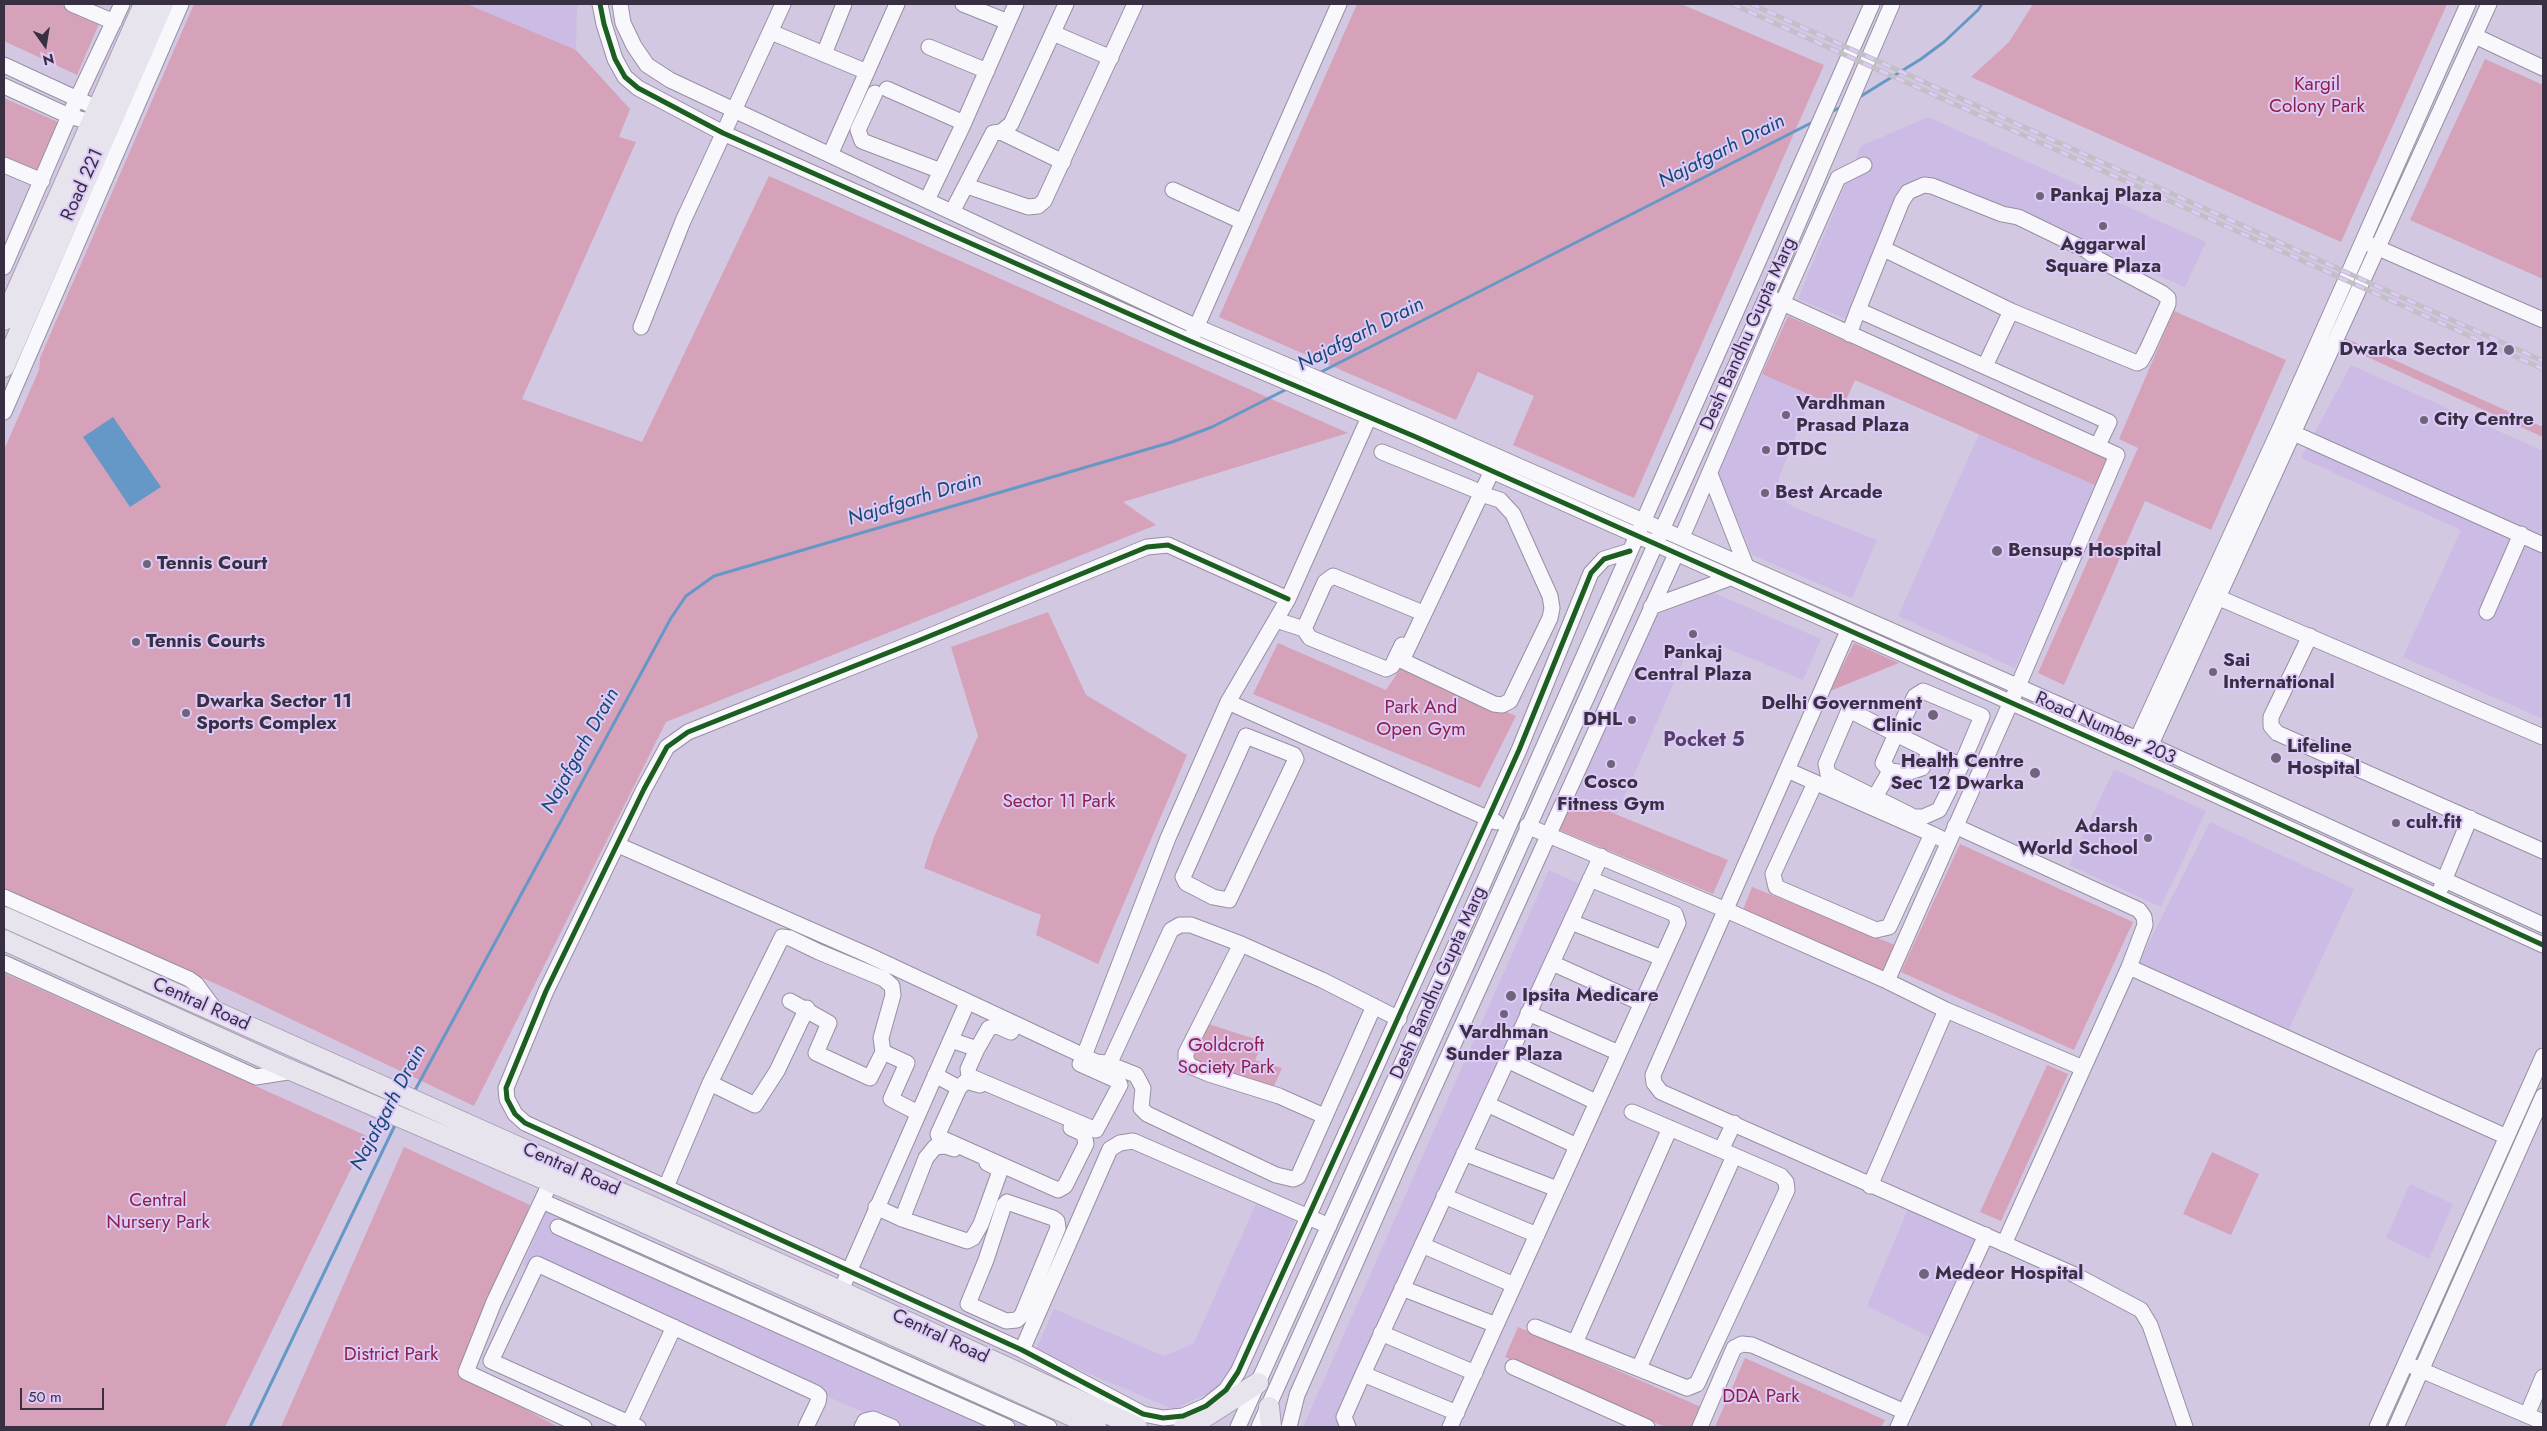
<!DOCTYPE html>
<html>
<head>
<meta charset="utf-8">
<style>
	body { margin:0 }
	#map { position:relative; width:2547px; height:1431px; overflow:hidden; background:#d3c8e2; font-family:Jost,sans-serif }
	canvas { display:block }
	.frame { position:absolute; inset:0; border:5px solid #383042; pointer-events:none }
	.north { position:absolute; left:20px; top:20px; width:50px; height:50px; -webkit-text-stroke:4px #decaf9; paint-order:stroke; rotate:167deg; font-size:14px; font-weight:700; line-height:20px; text-align:center; color:#383042 }
	.north::after { content:''; display:block; margin:auto; width:18px; height:22px; background:#383042; clip-path:polygon(50% 0,100% 100%,50% 72%,0 100%) }
	.scale { position:absolute; left:20px; top:1388px; width:84px; height:22px; box-sizing:border-box; border:2px solid #383042; border-top:0; padding-left:6px; font-size:15px; line-height:18px; white-space:nowrap; color:#383042; -webkit-text-stroke:4px #decaf9; paint-order:stroke }
</style>
</head>
<body>
<div id="map">
<canvas width="2547" height="1431"></canvas>
<div class="frame"></div>
<div class="north">N</div>
<div class="scale">50 m</div>
</div>
<script>
const ctx = document.querySelector('canvas').getContext('2d');
ctx.lineJoin = 'round';
function fill(path, color) { ctx.fillStyle = color; ctx.fill(path, 'evenodd'); }
const shape = rows => new Path2D(rows.map(r => 'M' + r).join(''));
function strokePath(path, color, width, dash) { ctx.strokeStyle = color; ctx.lineWidth = width; ctx.lineCap = dash ? 'butt' : 'round'; ctx.setLineDash(dash || []); ctx.stroke(path); }
function write(font, color, halo, rows, align = 'center') {
  ctx.font = font + ' Jost,sans-serif'; ctx.lineWidth = 4; ctx.setLineDash([]); ctx.textBaseline = 'middle'; ctx.strokeStyle = halo; ctx.fillStyle = color; for (const [text, x, y, turn = 0] of rows) {
    ctx.save(); ctx.translate(x, y); ctx.rotate((+turn || 0) * Math.PI / 180); ctx.textAlign = isNaN(turn) ? turn : align; if (halo) ctx.strokeText(text, 0, 0); ctx.fillText(text, 0, 0); ctx.restore();
  }
}
const built = shape([
	[467,4,577,4,576,50],
	[1928,117,2206,242,2185,287,1937,181,1903,191,1846,319,1798,299,1861,146],
	[2351,365,2543,451,2543,719,2403,657,2461,530,2301,458],
	[1762,374,1812,396,1779,477,1779,488,1784,500,1795,508,1877,540,1852,598,1752,555,1718,473],
	[1979,434,2097,486,2015,668,1898,616],
	[1714,593,1821,639,1803,680,1714,643,1688,650,1617,814,1571,796,1652,617],
	[2114,769,2206,811,2161,907,2069,865],
	[2210,822,2354,889,2288,1031,2138,964],
	[1549,870,1582,885,1346,1427,1303,1427],
	[2410,1184,2453,1204,2429,1259,2386,1238],
	[1263,1188,1301,1206,1227,1385,1173,1409,1035,1351,1054,1309,1164,1356,1194,1343],
	[547,1209,1047,1427,898,1427,523,1265],
	[1908,1209,1981,1243,1938,1341,1867,1306]
]);
const green = shape([
	[4,4,66,4,101,19,77,75,4,41],
	[194,4,467,4,576,50,630,109,619,137,636,142,522,399,642,442,769,176,1348,433,1123,502,1156,525,666,722,474,1106,234,992,4,889,4,450,39,370,40,358],
	[1357,4,1681,4,1824,65,1634,498,1513,445,1534,396,1478,372,1456,420,1219,317],
	[2033,4,2447,4,2341,242,1971,77,2009,42],
	[2485,59,2543,85,2543,279,2410,220],
	[4,98,58,122,36,172,4,158],
	[2174,311,2286,360,2211,530,2145,501,2064,685,2038,673,2138,448,2119,439],
	[1788,316,2110,457,2097,486,1855,380,1842,409,1762,374],
	[2345,338,2543,427,2543,437,2341,345],
	[1048,612,1086,695,1187,755,1098,964,1036,935,1041,915,924,868,934,837,978,736,951,647],
	[1278,643,1386,690,1402,666,1516,716,1480,788,1253,694],
	[1571,796,1728,860,1713,894,1557,829],
	[1960,844,2133,922,2074,1050,1901,972],
	[1752,887,1895,945,1884,972,1743,910],
	[4,973,367,1136,225,1427,4,1427],
	[1206,1023,1264,1042,1255,1060,1282,1068,1270,1095,1183,1068],
	[2047,1065,2068,1074,2001,1221,1980,1212],
	[404,1147,530,1205,461,1374,558,1427,281,1427],
	[2212,1152,2259,1174,2231,1235,2183,1214],
	[1518,1327,1701,1407,1691,1427,1665,1427,1505,1357],
	[1745,1358,1885,1420,1881,1427,1715,1427]
]);
const forest = shape([
	[1854,643,1899,663,1830,691]
]);
const water = shape([
	[113,417,161,487,130,507,83,437]
]);
const stream = shape([
	[1858,98,1921,59,1944,42,1978,10,1982,4],
	[1829,113,1841,107],
	[1319,373,1813,122],
	[414,1092,671,618,686,596,714,576,1172,442,1212,427,1289,388],
	[250,1427,396,1123]
]);
const minor = shape([
	[72,4,114,22],
	[600,4,604,24,615,59,625,77,638,88,723,133,1190,341,1416,437,2133,757,2543,945],
	[620,4,623,23,634,46,647,65,670,80,1197,327,1421,423,2137,739,2543,925],
	[963,4,1008,22],
	[771,32,867,72],
	[1053,33,1111,58],
	[2475,36,2543,68],
	[929,47,987,71],
	[824,54,844,4],
	[4,65,97,108,104,116],
	[4,86,69,116,91,122,102,123],
	[887,89,964,123],
	[875,93,858,130,862,141,941,171],
	[1001,132,1063,162],
	[830,155,897,4],
	[4,165,42,181],
	[967,186,1028,207,1038,206,1044,201,1135,4],
	[1173,190,1243,222],
	[927,200,962,127,1016,4],
	[952,212,993,133,1001,132,1011,124,1066,4],
	[2369,244,2543,320],
	[4,267,69,116,122,4],
	[1767,296,2117,455,2018,686,1887,981],
	[1858,310,1902,201,1908,192,1924,185,1932,186,2002,214,2018,217,2086,250,2098,259,2162,293,2168,298,2168,304,2147,350,2141,361,2137,363,2011,311,1884,249],
	[641,327,683,221,783,4],
	[1849,334,1858,310,2109,422,2098,445],
	[1192,337,1339,4],
	[1985,366,2011,311],
	[4,412,181,4],
	[2291,432,2543,545],
	[1382,452,1473,489],
	[1710,474,1746,566],
	[1481,494,1500,500,1513,514,1550,596,1552,608,1550,618,1510,701,1502,705,1494,704,1403,661,1404,656,1481,494,1492,471],
	[1682,537,1782,304,1838,178,1864,165],
	[2217,597,2543,737],
	[1288,599,1168,545,1147,547,920,640,688,732,667,747,644,789,546,991,506,1088,507,1099,515,1114,525,1123,1022,1350,1143,1414,1163,1418,1183,1416,1206,1406,1226,1390,1238,1372,1519,750,1591,573,1604,559,1630,551],
	[1651,607,1730,578],
	[2487,612,2521,534],
	[1276,620,1304,629],
	[1848,631,1653,1075,1654,1083,1661,1092,2075,1275,2141,1310,2150,1325,2185,1427],
	[2310,636,2271,717,2271,726,2277,733,2543,851],
	[1402,645,1392,666,1386,669,1310,638,1304,629,1325,582,1333,576,1418,611],
	[1228,702,1496,822],
	[1246,736,1294,755,1296,759,1229,900,1213,897,1186,883,1183,877,1246,736],
	[2133,748,2281,426,2468,4],
	[2147,753,2489,4],
	[1787,770,1932,834],
	[1890,771,1883,763,1896,734,1915,696,1923,691,1982,716,1961,766,1939,810,1923,817,1914,817,1828,774,1826,764,1849,710,1896,734,1961,766],
	[1815,783,1773,874,1776,887,1876,930,1889,927,1932,834,1948,842],
	[1875,797,1890,771,1907,773,1922,768,1930,751],
	[1527,826,1726,910,1887,981,1946,1010,2083,1068],
	[1955,826,2139,910,2144,917,2145,925,2129,967,2004,1244],
	[618,845,868,955,1084,1056,1168,838,1228,702,1288,599,1369,417],
	[2441,888,2470,818],
	[4,897,189,979,196,984,216,1011],
	[1571,922,1662,958],
	[1241,944,1186,1053,1186,1060,1190,1066,1209,1074,1279,1096,1324,1116],
	[4,963,256,1077,294,1071],
	[1552,963,1641,1003],
	[2129,967,2507,1137],
	[790,1001,829,1023,816,1053,870,1078,883,1052,907,1063,891,1099,918,1113],
	[1528,1013,1619,1053],
	[951,1040,977,1049,968,1069,969,1076,1096,1130,1120,1085,1118,1081,1080,1064],
	[977,1049,989,1028,997,1026,1011,1032],
	[1084,1056,1096,1062,1106,1063,1111,1060,1171,930,1180,925,1191,925,1241,944,1322,980,1399,1019],
	[1507,1060,1596,1102],
	[1106,1063,1136,1075,1143,1088,1141,1108,1147,1114,1276,1175,1293,1179,1298,1177,1374,1006],
	[935,1075,959,1088,938,1134,939,1137,1058,1190,1065,1186,1086,1144,1084,1134,1071,1128],
	[710,1083,755,1105,777,1071,807,1008],
	[959,1088,966,1081,980,1085],
	[1487,1104,1577,1146],
	[1632,1112,1721,1150],
	[1464,1153,1557,1189],
	[1870,1186,1946,1010],
	[666,1187,710,1083,782,937,790,938,819,952,884,979,892,986,893,995,881,1038,883,1052],
	[546,1192,494,1302,466,1372,584,1427],
	[1444,1196,1537,1235],
	[542,1201,1049,1427],
	[1007,1202,1053,1218,1057,1221,1058,1228,1022,1315,1017,1320,1006,1321,968,1304,986,1260,1004,1205,1007,1202],
	[876,1207,902,1219,967,1241,973,1238,981,1224,999,1174,999,1169,987,1163],
	[902,1219,926,1158,935,1147,945,1146,954,1149],
	[558,1227,1007,1427],
	[1422,1245,1514,1285],
	[845,1281,967,1003],
	[1402,1288,1496,1325],
	[1535,1327,1687,1388,1697,1384,1787,1190,1786,1182,1781,1176,1721,1150,1734,1123],
	[1381,1333,1475,1373],
	[1575,1343,1670,1128],
	[1022,1350,1110,1149,1120,1143,1133,1141,1329,1226],
	[1513,1367,1647,1427],
	[2414,1367,2543,1422],
	[1639,1368,1734,1156],
	[1363,1374,1457,1413],
	[2527,1415,2543,1377],
	[629,1423,674,1327],
	[638,1427,491,1361,537,1264,816,1393,819,1396,818,1402,806,1427],
	[862,1427,865,1421,873,1419,892,1427],
	[1238,1427,1483,884,1872,4],
	[1259,1427,1767,296,1892,4],
	[1289,1427,1297,1395,1401,1160,1676,554],
	[1348,1427,1344,1417,1363,1374,1601,856],
	[1450,1427,1678,923,1675,914,1590,879],
	[1700,1427,1734,1348,1742,1344,1752,1345,1905,1412],
	[1898,1427,1986,1235],
	[2377,1427,2543,1056],
	[2396,1427,2543,1096]
]);
const major = shape([
	[4,320,144,4],
	[4,367,163,4],
	[4,917,840,1291,1137,1427],
	[4,940,279,1065,621,1212,1096,1427],
	[1269,1407,1271,1427],
	[1184,1427,1197,1422,1258,1383]
]);
const rail = shape([
	[1732,4,2543,369],
	[1751,4,2543,361]
]);
const cycleway = shape([
	[600,4,604,24,615,59,625,77,638,88,723,133,1190,341,1416,437,2133,757,2543,945],
	[1288,599,1168,545,1147,547,920,640,688,732,667,747,644,789,546,991,506,1088,507,1099,515,1114,525,1123,1022,1350,1143,1414,1163,1418,1183,1416,1206,1406,1226,1390,1238,1372,1519,750,1591,573,1604,559,1630,551]
]);
const markers = [
	[2040,196,5,"#6e657a"],
	[2103,226,5,"#6e657a"],
	[2509,350,6,"#6e657a"],
	[1786,415,5,"#6e657a"],
	[2424,420,5,"#6e657a"],
	[1766,450,5,"#6e657a"],
	[1765,493,5,"#6e657a"],
	[1997,551,6,"#6e657a"],
	[147,564,5,"#6e657a"],
	[1693,634,5,"#6e657a"],
	[136,642,5,"#6e657a"],
	[2213,672,5,"#6e657a"],
	[186,713,5,"#6e657a"],
	[1933,715,6,"#6e657a"],
	[1632,720,5,"#6e657a"],
	[2276,758,6,"#6e657a"],
	[1611,764,5,"#6e657a"],
	[2035,773,6,"#6e657a"],
	[2396,823,5,"#6e657a"],
	[2148,838,5,"#6e657a"],
	[1511,996,6,"#6e657a"],
	[1504,1014,5,"#6e657a"],
	[1924,1274,6,"#6e657a"]
];
const parkNames = [
	["Kargil",2317,85],
	["Colony Park",2317,107],
	["Park And",1421,708],
	["Open Gym",1421,730],
	["Sector 11 Park",1059,802],
	["Goldcroft",1226,1046],
	["Society Park",1226,1068],
	["Central",158,1201],
	["Nursery Park",158,1223],
	["District Park",391,1355],
	["DDA Park",1761,1397]
];
const streetNames = [
	["Road 221",83,185,-66],
	["Desh Bandhu Gupta Marg",1749,334,-66],
	["Road Number 203",2105,729,24],
	["Desh Bandhu Gupta Marg",1439,983,-66],
	["Central Road",201,1005,24],
	["Central Road",571,1170,24],
	["Central Road",940,1337,25]
];
const poiNames = [
	["Pankaj Plaza",2050,196],
	["Aggarwal",2103,245,"center"],
	["Square Plaza",2103,267,"center"],
	["Dwarka Sector 12",2498,350,"right"],
	["Vardhman",1796,404],
	["Prasad Plaza",1796,426],
	["City Centre",2434,420],
	["DTDC",1776,450],
	["Best Arcade",1775,493],
	["Bensups Hospital",2008,551],
	["Tennis Court",157,564],
	["Tennis Courts",146,642],
	["Pankaj",1693,653,"center"],
	["Central Plaza",1693,675,"center"],
	["Sai",2223,661],
	["International",2223,683],
	["Dwarka Sector 11",196,702],
	["Sports Complex",196,724],
	["Delhi Government",1922,704,"right"],
	["Clinic",1922,726,"right"],
	["DHL",1622,720,"right"],
	["Lifeline",2287,747],
	["Hospital",2287,769],
	["Health Centre",2024,762,"right"],
	["Sec 12 Dwarka",2024,784,"right"],
	["Cosco",1611,783,"center"],
	["Fitness Gym",1611,805,"center"],
	["cult.fit",2406,823],
	["Adarsh",2138,827,"right"],
	["World School",2138,849,"right"],
	["Ipsita Medicare",1522,996],
	["Vardhman",1504,1033,"center"],
	["Sunder Plaza",1504,1055,"center"],
	["Medeor Hospital",1935,1274]
];
const waterNames = [
	["Najafgarh Drain",1722,152,-27],
	["Najafgarh Drain",1361,335,-27],
	["Najafgarh Drain",915,500,-17],
	["Najafgarh Drain",581,751,-61],
	["Najafgarh Drain",389,1108,-62]
];
const neighbourhoodNames = [
	["Pocket 5",1704,741]
];
fill(built, '#ccbbe4');
fill(green, '#d5a2b9');
fill(forest, '#d59eb7');
fill(water, '#6698c7');
strokePath(stream, '#6698c7', 3);
strokePath(minor, '#978fa2', 17);
strokePath(major, '#a89eb5', 22);
strokePath(minor, '#f8f7fb', 15);
strokePath(major, '#e8e4ee', 20);
strokePath(rail, '#c2bfc6', 5);
strokePath(rail, '#decaf9', 3, [9]);
strokePath(cycleway, '#1b5e20', 5);
for (const [x, y, r, color] of markers) { const dot = new Path2D(); dot.arc(x, y, r, 0, 2 * Math.PI); ctx.fillStyle = color; ctx.fill(dot); strokePath(dot, '#decaf9', 2); }
write('19px', '#8c2147', '#decaf9', parkNames);
write('19px', '#383042', '#decaf9', streetNames);
write('bold 19px', '#383042', '#decaf9', poiNames, 'left');
write('italic 20px', '#134b72', '#decaf9', waterNames);
write('bold 20px', '#55436a', '#decaf9', neighbourhoodNames);
</script>
</body>
</html>
